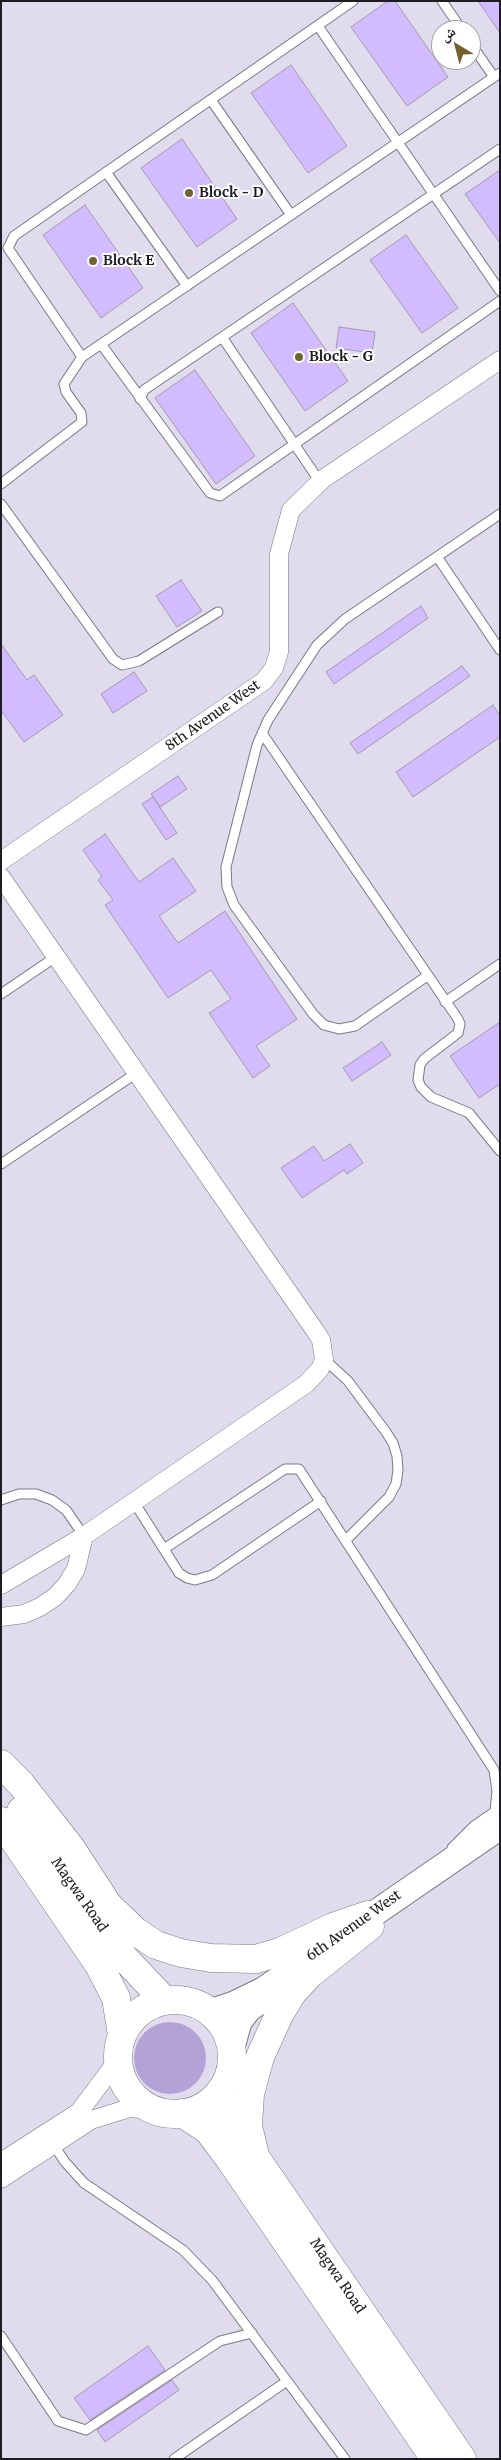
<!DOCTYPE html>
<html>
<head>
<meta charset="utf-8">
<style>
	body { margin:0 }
	#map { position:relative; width:501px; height:2460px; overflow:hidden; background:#e1dced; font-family:Merriweather,"Noto Naskh Arabic",serif }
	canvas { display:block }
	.frame { position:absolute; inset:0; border:2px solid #1e1c22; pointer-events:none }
	.north { position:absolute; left:431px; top:20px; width:50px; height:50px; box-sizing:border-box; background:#fff; border:1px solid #a5a4a7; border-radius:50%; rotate:323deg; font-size:14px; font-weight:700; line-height:20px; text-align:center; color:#1e1c22 }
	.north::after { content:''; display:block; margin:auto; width:18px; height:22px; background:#736130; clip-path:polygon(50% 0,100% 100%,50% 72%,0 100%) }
</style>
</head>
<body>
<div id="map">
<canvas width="501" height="2460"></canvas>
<div class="frame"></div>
<div class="north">ش</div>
</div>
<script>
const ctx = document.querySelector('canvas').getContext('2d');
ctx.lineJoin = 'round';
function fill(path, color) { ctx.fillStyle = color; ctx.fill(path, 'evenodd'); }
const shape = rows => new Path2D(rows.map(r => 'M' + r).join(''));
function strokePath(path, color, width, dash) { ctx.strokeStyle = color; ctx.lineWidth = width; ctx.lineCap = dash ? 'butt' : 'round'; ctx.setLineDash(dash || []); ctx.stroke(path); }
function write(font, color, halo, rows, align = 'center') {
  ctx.font = font + ' Merriweather,serif'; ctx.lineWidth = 4; ctx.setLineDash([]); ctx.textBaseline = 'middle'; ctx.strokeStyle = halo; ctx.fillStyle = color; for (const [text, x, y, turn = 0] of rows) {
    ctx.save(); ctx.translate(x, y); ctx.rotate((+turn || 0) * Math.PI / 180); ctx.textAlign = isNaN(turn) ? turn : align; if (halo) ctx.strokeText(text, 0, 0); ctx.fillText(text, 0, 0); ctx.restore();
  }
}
const green = shape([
	'134 2058a36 36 0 1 1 72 0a36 36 0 1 1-72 0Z'
]);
const building = shape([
	[388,1,395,1,448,77,407,106,351,27,388,1],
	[478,1,500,1,500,33,478,1],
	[291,65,347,146,308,173,251,93,291,65],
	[182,139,237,219,197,247,141,168,182,139],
	[500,170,500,243,465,194,500,170],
	[85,205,143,288,101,318,43,235,85,205],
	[406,235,458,308,422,333,370,260,406,235],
	[293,303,348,381,305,411,251,333,293,303],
	[339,327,375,332,372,353,336,348,339,327],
	[195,370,255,456,216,484,155,398,195,370],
	[181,580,202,611,177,627,156,596,181,580],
	[421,606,428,618,334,684,326,672,421,606],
	[1,644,27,680,34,675,63,715,24,742,1,710,1,644],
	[462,666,470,676,358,754,350,743,462,666],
	[134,672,147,691,113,713,101,694,134,672],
	[493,705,500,716,500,737,413,797,396,772,493,705],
	[178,776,187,789,160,807,151,794,178,776],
	[153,797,177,833,166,840,142,804,153,797],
	[105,834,139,882,173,858,196,891,159,916,178,943,225,911,297,1019,256,1046,270,1066,253,1078,209,1013,231,999,211,970,168,998,105,905,113,900,98,880,102,877,83,850,105,834],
	[500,1022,500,1084,479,1098,450,1056,500,1022],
	[382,1042,391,1055,352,1081,343,1068,382,1042],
	[350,1144,363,1163,347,1174,344,1170,302,1198,281,1168,314,1146,324,1161,350,1144],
	[148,2346,165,2370,90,2420,74,2398,148,2346],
	[172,2380,179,2390,105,2442,97,2430,172,2380]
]);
const service = shape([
	[353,1,14,236,8,248,82,357,500,73],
	[442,1,462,30],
	[318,26,500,291],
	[471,44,494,77],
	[211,100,291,215],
	[106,172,187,286],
	[222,337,320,482],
	[101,344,210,493,220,496,500,301],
	[140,399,144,390,500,149],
	[1,484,82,422,81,413,66,392,64,384,82,357],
	[1,504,113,659,122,665,139,661,218,612],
	[438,558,500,650],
	[262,733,458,1019,460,1024,458,1033,424,1059,420,1065,418,1080,421,1087,431,1097,469,1113,500,1151],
	[427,976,355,1026,339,1029,324,1025,313,1014,234,905,227,887,226,867,257,745,268,720,317,645,345,619,500,514],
	[1,994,57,956],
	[445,1002,500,964],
	[1,1164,138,1072],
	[324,1359,348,1381,386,1432,393,1443,397,1456,398,1470,396,1484,389,1497,346,1540],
	[1,1500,19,1494,36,1494,52,1500,66,1510,84,1536],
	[134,1502,179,1573,187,1578,195,1580,212,1575,321,1501],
	[164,1549,285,1469,299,1469,494,1770,497,1791,495,1811],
	[452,1848,474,1826,500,1808],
	[53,2144,65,2162,84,2183,183,2250,212,2280,345,2459],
	[1,2336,58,2421,86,2430,220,2341,252,2333],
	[174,2459,287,2381]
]);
const minor = shape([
	[1,861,264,681,274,668,279,652,279,554,291,510,323,479,500,360],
	[1,877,316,1332,321,1340,324,1359,320,1369,306,1384,84,1536,1,1585],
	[1,1617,24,1614,40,1607,55,1597,67,1584,76,1569,84,1536],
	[1,2162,79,2112,112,2068,118,2053],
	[1,2179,91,2120,130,2108,152,2110]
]);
const secondary = shape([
	[203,2007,213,2011,234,2004,263,1990,500,1827],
	[231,2051,239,2022,249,2009,265,1998]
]);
const primary = shape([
	[1,1764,21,1784,71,1848,108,1905,135,1931,156,1945,181,1953,211,1958,256,1959,280,1952,333,1927,368,1915],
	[21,1811,116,1949,165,2001],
	[1,1821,99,1965,116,1998,122,2035],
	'118 2057a57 57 0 1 1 114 0a57 57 0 1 1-114 0Z',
	[221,2090,224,2109,232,2123,462,2459],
	[182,2113,208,2130,231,2161,435,2459],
	[254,2151,248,2126,250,2094,260,2057,279,2015,293,1992,310,1974,370,1926]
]);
const markers = [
	[189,193,5,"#736130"],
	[93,261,5,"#736130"],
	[299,357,5,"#736130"]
];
const poiNames = [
	["Block - D",199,193],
	["Block E",103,261],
	["Block - G",309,357]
];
const streetNames = [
	["8th Avenue West",213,716,-35],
	["Magwa Road",79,1895,55],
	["6th Avenue West",354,1926,-35],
	["Magwa Road",337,2276,56]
];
fill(green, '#b3a2d5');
fill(building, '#d2bcff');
strokePath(building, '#a09bab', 1);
strokePath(service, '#7b7786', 11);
strokePath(minor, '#7b7786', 19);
strokePath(secondary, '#7b7786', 27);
strokePath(primary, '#7b7786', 29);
strokePath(service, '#fff', 9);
strokePath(minor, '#fff', 18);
strokePath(secondary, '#fff', 25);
strokePath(primary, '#fff', 28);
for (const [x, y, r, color] of markers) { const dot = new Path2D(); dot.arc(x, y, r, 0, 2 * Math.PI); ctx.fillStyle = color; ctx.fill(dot); strokePath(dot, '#fff', 2); }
write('bold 14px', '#1e1c22', '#fff', poiNames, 'left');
write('14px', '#1e1c22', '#fff', streetNames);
</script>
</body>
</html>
